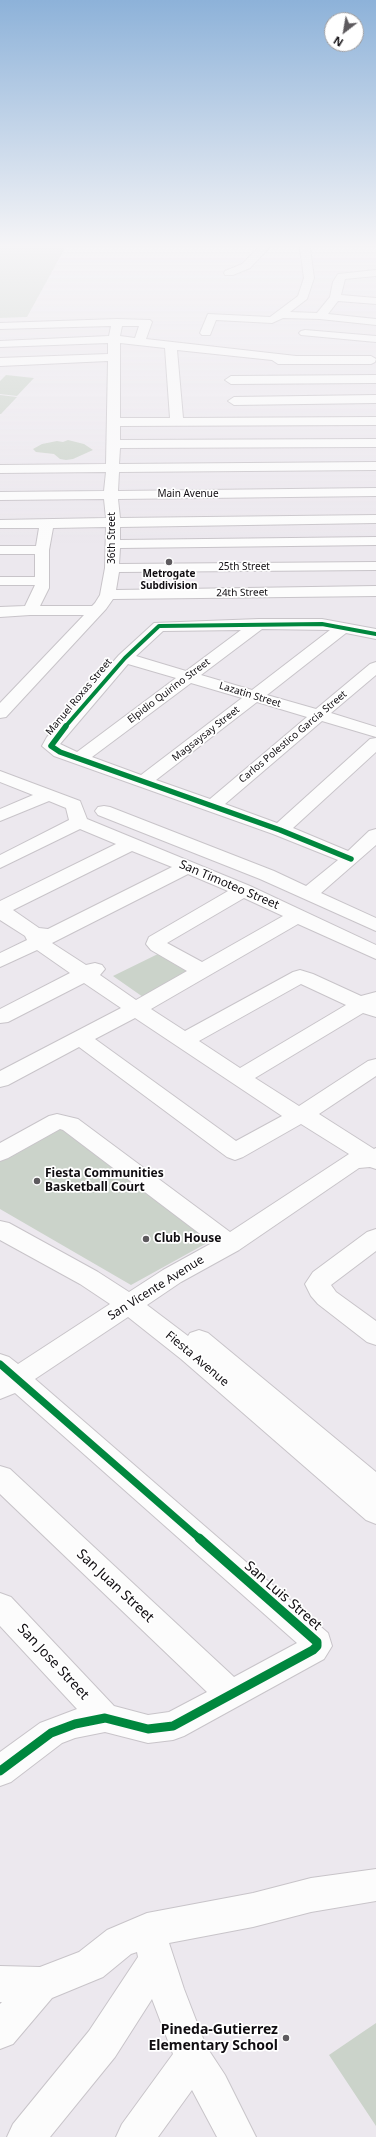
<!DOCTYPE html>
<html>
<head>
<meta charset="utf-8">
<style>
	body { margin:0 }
	#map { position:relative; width:376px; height:2137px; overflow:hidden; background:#ece8ee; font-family:"Noto Sans",sans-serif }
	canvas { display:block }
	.north { position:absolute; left:324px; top:12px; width:40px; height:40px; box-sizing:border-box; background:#fff; border:1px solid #9f9ea0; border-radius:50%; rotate:211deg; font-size:11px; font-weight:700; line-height:16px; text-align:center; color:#100d11 }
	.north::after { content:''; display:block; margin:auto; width:14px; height:18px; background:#5d5a5e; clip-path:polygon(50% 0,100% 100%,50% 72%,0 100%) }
</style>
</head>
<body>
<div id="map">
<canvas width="376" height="2137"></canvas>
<div class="north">N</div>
</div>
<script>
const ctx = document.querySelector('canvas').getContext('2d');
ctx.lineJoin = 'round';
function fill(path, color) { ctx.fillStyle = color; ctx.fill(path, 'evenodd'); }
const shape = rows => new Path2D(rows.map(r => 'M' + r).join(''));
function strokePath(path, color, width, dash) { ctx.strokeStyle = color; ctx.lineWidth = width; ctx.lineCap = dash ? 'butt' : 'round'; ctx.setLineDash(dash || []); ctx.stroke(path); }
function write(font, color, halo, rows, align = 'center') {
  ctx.font = font + ' "Noto Sans",sans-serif'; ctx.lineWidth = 3.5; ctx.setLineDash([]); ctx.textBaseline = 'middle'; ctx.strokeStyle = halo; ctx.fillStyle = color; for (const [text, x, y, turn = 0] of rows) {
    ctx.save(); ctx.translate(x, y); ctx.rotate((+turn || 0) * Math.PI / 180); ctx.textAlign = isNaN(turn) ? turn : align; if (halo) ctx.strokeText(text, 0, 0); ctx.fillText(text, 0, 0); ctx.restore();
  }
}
const green = shape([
	[0,248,65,248,27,317,0,318],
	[6,375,34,378,17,396,0,394,0,381],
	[0,395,17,397,1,414,0,414],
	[68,440,84,444,93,450,73,459,66,460,60,459,54,454,36,452,33,449,42,444,57,441,63,442],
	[162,952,192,972,143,997,113,976],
	[60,1123,216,1238,131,1285,0,1209,0,1160],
	[376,2023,376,2126,329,2055]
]);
const minor = shape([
	[258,248,269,248,250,268,233,275,225,275,224,273,225,271,242,264,258,248],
	[300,248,310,248,314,278,307,299,290,312,317,313,330,297,333,282,338,274,376,270,376,276,345,279,341,295,376,298,376,304,338,301,328,314,376,319,376,325,320,319,283,318,272,323,216,320,210,335,202,335,200,333,208,314,270,317,298,296,304,278,300,248],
	[117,319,150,320,152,322,146,339,296,356,371,356,376,359,375,362,371,364,278,364,272,360,177,350,183,418,376,417,376,425,120,426,120,440,376,439,376,447,120,448,119,464,376,462,376,470,119,472,118,491,376,488,376,496,118,499,120,518,376,515,376,523,120,527,120,540,376,537,376,545,120,548,119,564,376,562,376,570,119,572,116,590,376,586,376,596,113,599,106,609,6,717,0,718,0,703,84,615,30,615,0,617,0,607,25,606,35,585,0,585,0,577,35,577,35,554,0,554,0,546,36,546,39,528,0,528,0,520,106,518,104,499,0,500,0,492,104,491,106,472,0,473,0,465,106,464,108,361,0,366,0,358,108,354,108,343,0,347,0,341,109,336,111,326,0,329,0,323,117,319],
	[122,326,139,326,135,338,120,336,122,326],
	[120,343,165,348,170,418,120,418,120,343],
	[106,527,105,568,100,595,95,603,92,606,40,606,49,588,49,550,53,528,106,527],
	[305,330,376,336,376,342,301,335,299,333,301,331,305,330],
	[376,375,376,383,231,384,225,380,231,376,376,375],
	[376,395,376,403,234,405,228,401,234,397,376,395],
	[259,619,322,619,376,629,376,639,346,633,267,695,316,709,370,664,376,662,376,675,331,713,376,727,376,737,322,721,225,804,277,823,370,739,376,738,376,752,293,828,348,851,369,831,376,829,376,845,321,893,376,918,376,931,260,879,98,815,95,811,98,807,104,806,110,807,274,871,306,886,338,860,273,834,54,756,42,746,47,737,119,655,154,623,259,619],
	[262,629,330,630,252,690,201,675,262,629],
	[241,630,186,671,136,656,163,631,241,630],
	[128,664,176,678,77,752,60,744,128,664],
	[191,683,242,698,141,775,92,757,191,683],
	[257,702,307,717,210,799,156,780,257,702],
	[0,771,80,801,87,819,250,886,376,945,376,959,298,924,151,1009,185,1031,293,972,300,970,313,974,361,996,376,992,376,1017,363,1013,255,1078,299,1106,368,1061,376,1059,376,1076,319,1114,374,1149,376,1148,376,1169,370,1167,359,1168,239,1250,181,1282,147,1305,188,1336,190,1333,199,1330,208,1333,376,1472,376,1524,366,1520,181,1359,128,1317,35,1379,328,1633,332,1646,324,1659,184,1736,173,1740,148,1743,105,1732,75,1738,62,1743,11,1782,0,1786,0,1752,40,1723,77,1709,0,1626,0,1593,11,1597,114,1706,148,1715,169,1712,207,1692,0,1494,0,1466,10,1469,234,1677,297,1643,15,1393,0,1399,0,1354,9,1357,18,1364,110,1304,80,1284,0,1240,0,1221,9,1223,98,1272,129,1292,163,1270,212,1243,63,1130,60,1129,8,1158,0,1161,0,1143,49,1116,57,1114,78,1119,230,1232,349,1154,301,1124,243,1157,235,1160,227,1157,79,1047,8,1085,0,1087,0,1071,121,1008,84,983,8,1022,0,1023,0,1009,70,973,37,950,0,967,0,953,27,940,25,936,0,920,0,901,116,844,80,829,0,868,0,855,69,820,66,808,49,801,0,821,0,809,33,795,0,782,0,771],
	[132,851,172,867,48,929,39,928,13,910,132,851],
	[188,874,228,891,149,937,146,944,151,950,187,971,136,1000,100,975,105,969,102,965,95,963,86,965,52,943,188,874],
	[244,898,283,916,202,962,167,943,244,898],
	[301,984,346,1005,240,1068,199,1041,301,984],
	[135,1018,282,1116,236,1141,95,1039,135,1018],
	[376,1229,376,1251,331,1285,336,1292,376,1321,376,1345,367,1342,318,1304,311,1296,305,1284,313,1272,367,1232,376,1229],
	[376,1869,376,1901,311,1912,253,1927,169,1943,184,1989,206,2046,225,2075,256,2137,217,2137,192,2090,158,2137,116,2137,122,2124,173,2054,152,1999,115,2057,50,2137,7,2137,13,2124,89,2031,138,1957,137,1952,131,1954,103,1977,52,1998,13,2044,0,2049,0,2004,2,2002,0,2002,0,1966,40,1967,79,1952,107,1930,147,1913,253,1893,311,1878,376,1869]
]);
const cyclewayFar3 = shape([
	[65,727,125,658,159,626,322,624,376,634]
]);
const cyclewayFar2 = shape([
	[66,726,51,746,60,752,280,830,351,859]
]);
const cyclewayFar1 = shape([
	[0,1364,200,1539]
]);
const cycleway = shape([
	[0,1771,51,1733,75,1724,105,1718,148,1729,173,1726,313,1650,317,1646,317,1642,199,1538]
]);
const markers = [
	[169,562,4,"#5d5a5e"],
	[37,1181,4,"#5d5a5e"],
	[146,1239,4,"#5d5a5e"],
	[286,2038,4,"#5d5a5e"]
];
const farStreetnames = [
	["Main Avenue",188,494],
	["36th Street",112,538,-90],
	["25th Street",244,567],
	["24th Street",242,593,-1],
	["Elpidio Quirino Street",169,691,-37],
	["Lazatin Street",250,695,17],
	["Manuel Roxas Street",79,697,-50],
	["Magsaysay Street",206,734,-38],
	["Carlos Polestico Garcia Street",293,737,-40]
];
const farPoinames = [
	["Metrogate",169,574],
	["Subdivision",169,586]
];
const streetNames = [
	["San Timoteo Street",229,885,23],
	["San Vicente Avenue",156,1288,-32],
	["Fiesta Avenue",197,1359,40]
];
const poiNames = [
	["Fiesta Communities",45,1174],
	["Basketball Court",45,1188],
	["Club House",154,1239]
];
const nearStreetnames = [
	["San Juan Street",115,1586,43],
	["San Luis Street",283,1596,41],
	["San Jose Street",53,1662,47]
];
const nearPoinames = [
	["Pineda-Gutierrez",278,2030],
	["Elementary School",278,2046]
];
fill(green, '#cbd3ca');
strokePath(minor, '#c8c4c9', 2);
fill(minor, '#fcfcfc');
strokePath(cyclewayFar3, '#00873e', 4);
strokePath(cyclewayFar2, '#00873e', 5.5);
strokePath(cyclewayFar1, '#00873e', 7);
strokePath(cycleway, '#00873e', 9);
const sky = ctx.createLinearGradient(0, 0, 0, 547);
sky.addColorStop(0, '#8db2d9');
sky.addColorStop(0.45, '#f6f5f7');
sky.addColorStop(1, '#f6f5f700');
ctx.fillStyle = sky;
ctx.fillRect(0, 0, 376, 547);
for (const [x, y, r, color] of markers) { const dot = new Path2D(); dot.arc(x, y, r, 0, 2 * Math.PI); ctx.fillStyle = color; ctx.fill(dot); strokePath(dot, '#fff', 1.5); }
write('10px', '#100d11', '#fff', farStreetnames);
write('bold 10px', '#100d11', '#fff', farPoinames);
write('12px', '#100d11', '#fff', streetNames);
write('bold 12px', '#100d11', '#fff', poiNames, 'left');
write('14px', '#100d11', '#fff', nearStreetnames);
write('bold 14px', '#100d11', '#fff', nearPoinames, 'right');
</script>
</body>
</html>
